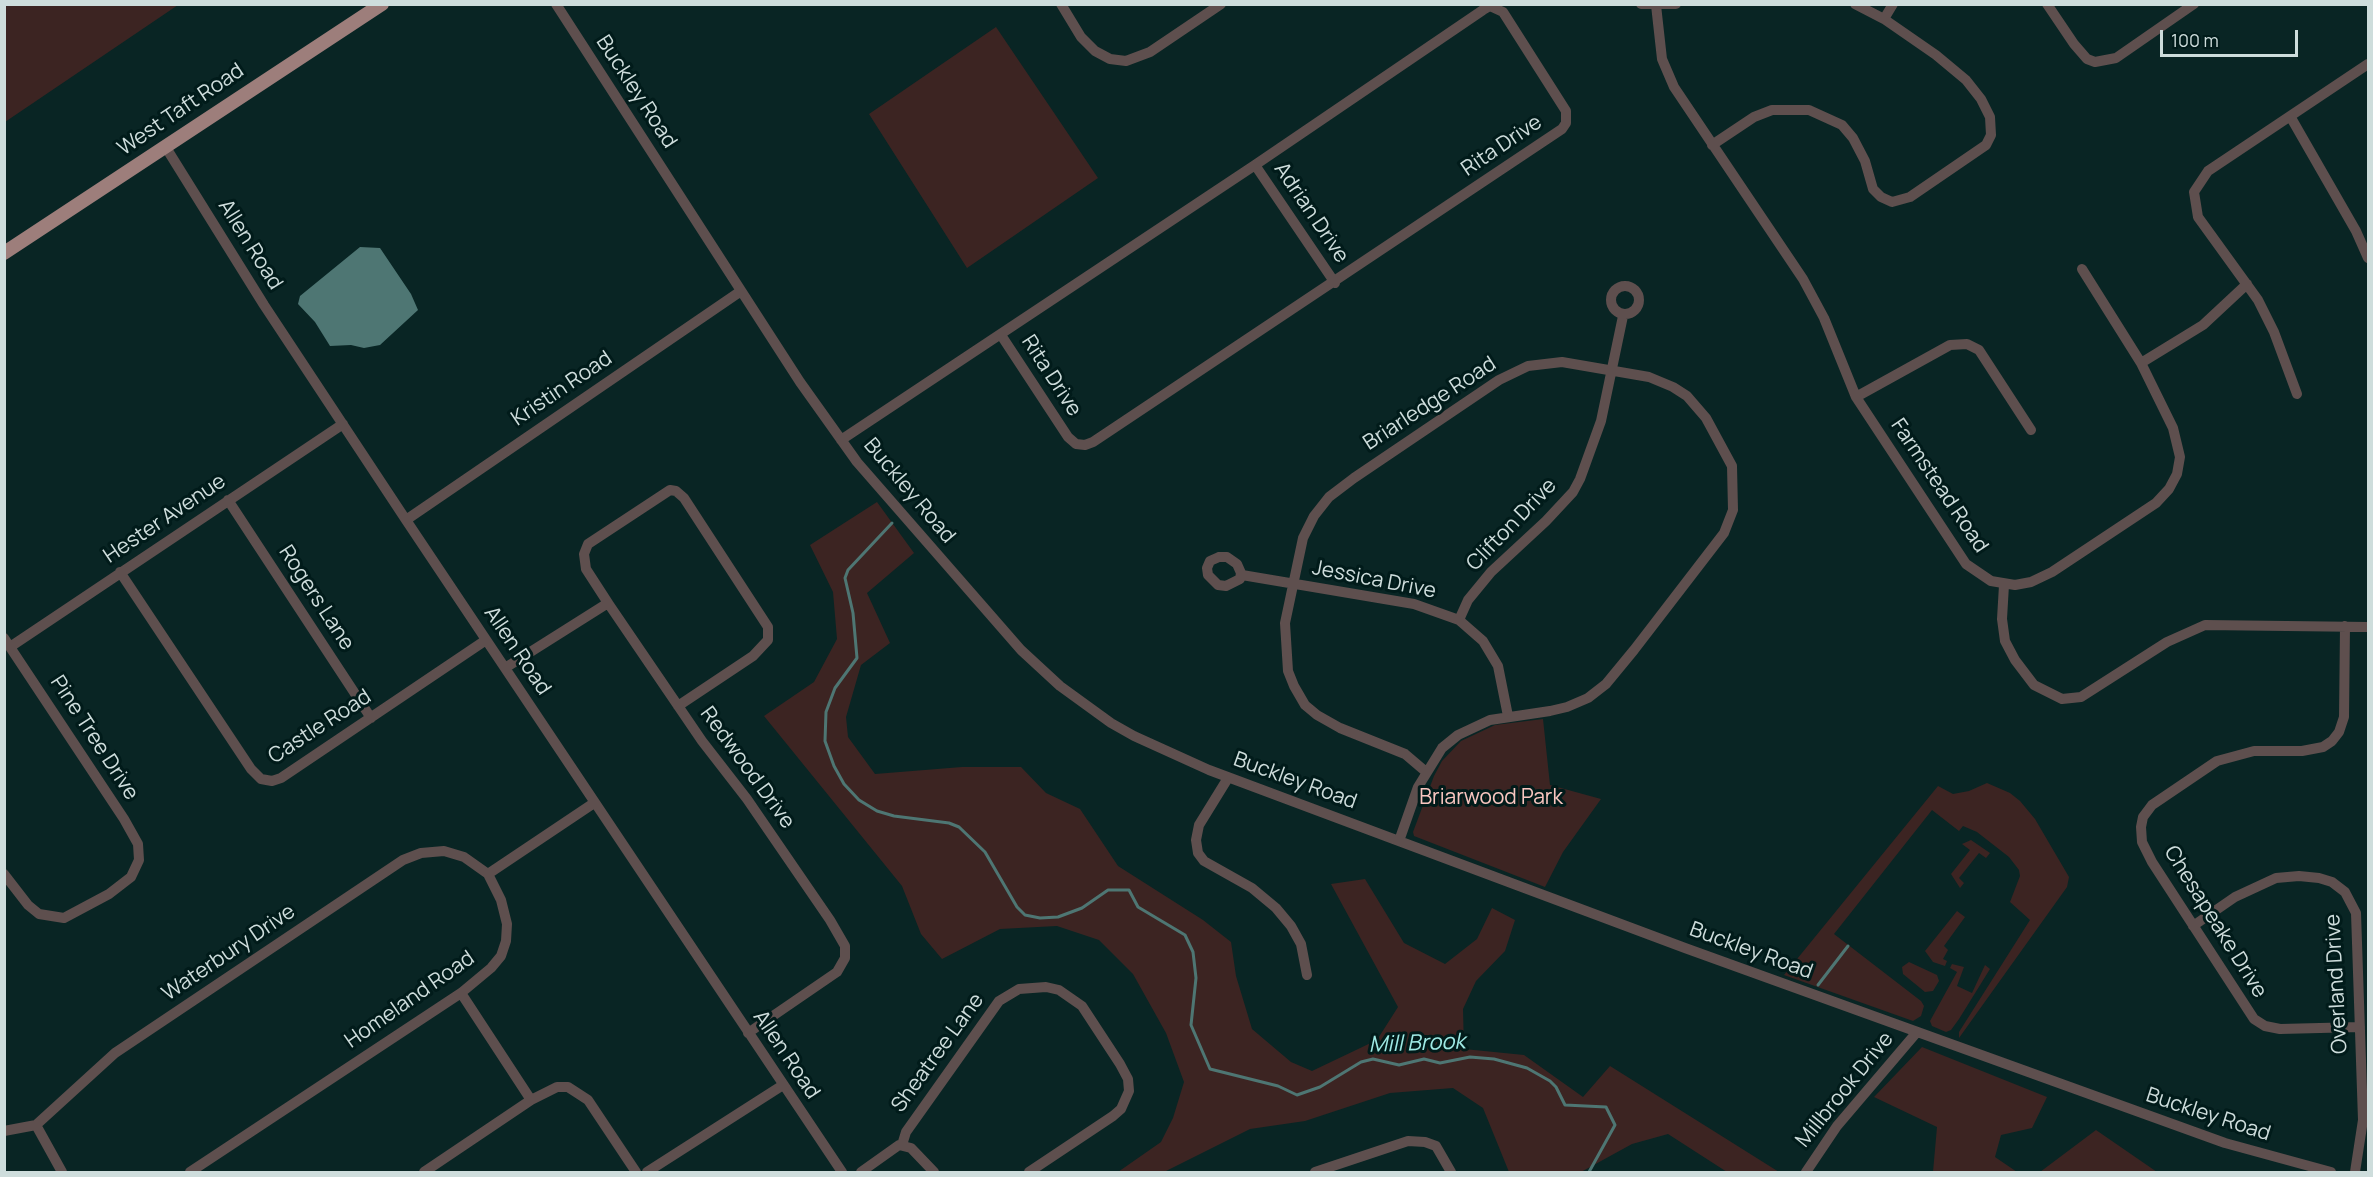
<!DOCTYPE html>
<html>
<head>
<meta charset="utf-8">
<style>
	body { margin:0 }
	#map { position:relative; width:2373px; height:1177px; overflow:hidden; background:#092524; font-family:Manrope,sans-serif }
	canvas { display:block }
	.frame { position:absolute; inset:0; border:6px solid #cedddc; pointer-events:none }
	.scale { position:absolute; left:2160px; top:30px; width:138px; height:27px; box-sizing:border-box; border:3px solid #cedddc; border-top:0; padding-left:8px; font-size:18px; line-height:21px; white-space:nowrap; color:#cedddc; -webkit-text-stroke:4px #011b1a; paint-order:stroke }
</style>
</head>
<body>
<div id="map">
<canvas width="2373" height="1177"></canvas>
<div class="frame"></div>
<div class="scale">100 m</div>
</div>
<script>
const ctx = document.querySelector('canvas').getContext('2d');
ctx.lineJoin = 'round';
function fill(path, color) { ctx.fillStyle = color; ctx.fill(path, 'evenodd'); }
const shape = rows => new Path2D(rows.map(r => 'M' + r).join(''));
function strokePath(path, color, width, dash) { ctx.strokeStyle = color; ctx.lineWidth = width; ctx.lineCap = dash ? 'butt' : 'round'; ctx.setLineDash(dash || []); ctx.stroke(path); }
function write(font, color, halo, rows, align = 'center') {
  ctx.font = font + ' Manrope,sans-serif'; ctx.lineWidth = 6; ctx.setLineDash([]); ctx.textBaseline = 'middle'; ctx.strokeStyle = halo; ctx.fillStyle = color; for (const [text, x, y, turn = 0] of rows) {
    ctx.save(); ctx.translate(x, y); ctx.rotate((+turn || 0) * Math.PI / 180); ctx.textAlign = isNaN(turn) ? turn : align; if (halo) ctx.strokeText(text, 0, 0); ctx.fillText(text, 0, 0); ctx.restore();
  }
}
const green = shape([
	[5,4,178,4,178,5,5,122],
	[996,27,1098,178,967,268,869,114],
	[877,502,914,553,867,593,890,643,861,665,846,717,848,737,875,774,962,767,1021,767,1046,793,1080,809,1118,866,1203,920,1231,942,1236,976,1252,1029,1291,1062,1312,1071,1377,1040,1398,1007,1331,884,1365,879,1404,943,1445,964,1477,939,1492,908,1515,920,1505,951,1476,981,1463,1009,1464,1049,1524,1055,1583,1097,1610,1066,1779,1172,1727,1172,1668,1134,1632,1144,1581,1172,1509,1172,1483,1108,1453,1088,1390,1093,1305,1121,1250,1129,1164,1172,1118,1172,1161,1142,1173,1118,1184,1082,1166,1033,1133,974,1099,940,1057,926,1000,929,942,959,921,934,902,886,764,716,814,682,837,639,833,592,810,545],
	[1543,719,1550,785,1601,799,1563,852,1545,887,1414,836,1413,832,1434,776,1442,761,1461,741,1495,725],
	[1987,783,2010,793,2020,801,2035,819,2069,877,2067,887,1959,1038,1959,1032,2030,920,2010,902,2020,876,2019,870,2009,857,1977,832,1963,826,1959,831,1932,810,1834,934,1921,1001,1924,1006,1921,1016,1913,1021,1784,975,1938,786,1953,794,1969,791],
	[1971,840,1990,853,1986,858,1979,853,1959,878,1964,883,1960,888,1951,874,1970,850,1962,844],
	[1957,911,1965,917,1944,946,1948,950,1943,959,1947,961,1945,966,1933,962,1925,951],
	[1909,962,1937,975,1939,981,1933,991,1925,992,1903,974,1902,967],
	[1952,964,1964,967,1957,986,1972,993,1985,965,1990,969,1959,1019,1951,1030,1946,1032,1932,1026,1930,1021,1957,972,1950,968],
	[1922,1047,2047,1097,2032,1128,2001,1135,1995,1157,2017,1172,1933,1172,1937,1127,1874,1097],
	[2096,1130,2157,1172,2040,1172]
]);
const water = shape([
	[360,247,380,248,411,294,418,310,380,345,364,348,351,345,330,346,315,322,298,304,300,296]
]);
const stream = shape([
	[892,523,848,570,845,578,853,613,857,658,835,688,826,712,825,741,834,766,844,784,859,800,877,811,894,816,949,823,959,827,985,852,1017,907,1025,915,1040,918,1058,917,1082,908,1108,890,1129,890,1138,907,1185,935,1193,952,1196,978,1191,1025,1210,1069,1278,1086,1297,1095,1320,1087,1361,1062,1373,1059,1399,1065,1424,1059,1440,1063,1470,1057,1494,1059,1527,1068,1550,1081,1556,1087,1565,1105,1606,1107,1615,1125,1589,1172],
	[1818,985,1848,946]
]);
const minor = shape([
	[556,4,800,382,857,462,1021,650,1060,686,1111,723,1134,736,1209,770,1685,948,2225,1143,2331,1172],
	[1061,4,1081,37,1095,51,1110,59,1126,61,1150,52,1221,4],
	[1641,4,1676,4],
	[2047,4,2074,44,2087,59,2095,62,2116,58,2194,4],
	[1656,5,1662,59,1674,87,1803,279,1824,318,1856,397,1966,564,1991,581,2015,585,2031,582,2052,572,2156,503,2169,489,2177,474,2180,457,2173,428,2141,363,2082,269],
	[1884,19,1893,4],
	[2290,116,2356,231,2368,258],
	[1712,145,1754,117,1772,110,1809,110,1842,125,1853,138,1865,161,1873,189,1881,197,1892,202,1910,197,1986,145,1991,135,1990,117,1981,99,1966,80,1936,55,1884,19,1855,4],
	[165,146,264,305,406,520,842,1172],
	[1255,165,1335,283],
	'1611 300a14 14 0 1 1 28 0a14 14 0 1 1-28 0Z',
	[2141,363,2203,325,2247,284],
	[2297,394,2274,332,2258,300,2198,217,2194,192,2208,171,2368,64],
	[1856,397,1950,345,1967,344,1979,350,2031,430],
	[841,440,1255,165,1483,10,1490,6,1503,12,1566,111,1566,123,1562,129,1093,442,1085,445,1076,444,1068,437,1001,335],
	[228,500,371,718],
	[406,520,741,291],
	[1219,557,1227,557,1237,564,1241,573,1240,579,1226,586,1218,585,1208,575,1207,568,1210,561,1219,557],
	[120,572,251,769,261,779,272,781,281,778,486,640],
	[1242,575,1414,604,1459,620,1483,641,1498,666,1508,716],
	[2004,585,2002,619,2005,641,2015,660,2034,685,2062,699,2081,697,2167,642,2205,625,2368,627],
	[1459,620,1468,600,1491,572,1546,521,1573,492,1580,479,1601,421,1623,316],
	[2345,626,2344,717,2339,732,2332,741,2323,747,2302,751,2254,751,2217,761,2152,805,2143,817,2141,827,2142,842,2152,862,2254,1019,2265,1026,2280,1029,2360,1027],
	[4,638,124,819,138,844,139,860,131,877,109,894,64,918,39,914,28,905,4,874],
	[10,647,343,424],
	[505,668,608,603],
	[678,706,753,656,768,640,768,627,684,498,676,491,670,490,588,544,584,554,586,569,608,603,702,741,747,799,830,920,845,946,845,958,837,972,748,1033],
	[1228,778,1199,825,1196,840,1198,853,1204,861,1252,888,1276,908,1291,926,1301,944,1307,975],
	[1399,841,1418,787,1442,748,1458,735,1490,720,1550,711,1567,707,1588,698,1606,684,1634,650,1724,533,1733,510,1732,466,1706,418,1687,396,1673,387,1649,377,1562,362,1528,366,1499,380,1354,478,1329,497,1314,516,1303,538,1285,623,1288,671,1294,686,1305,705,1317,715,1340,728,1405,754,1425,771],
	[488,874,594,803],
	[2193,926,2235,897,2276,878,2299,876,2319,878,2332,882,2345,892,2356,913,2363,1120,2355,1172],
	[461,993,531,1100],
	[36,1125,62,1172],
	[4,1131,36,1125,115,1053,403,860,421,853,444,851,464,857,488,874,501,900,507,924,506,941,501,956,491,968,461,993,190,1172],
	[902,1145,906,1132,999,1001,1019,989,1046,987,1059,990,1082,1006,1120,1064,1128,1079,1129,1091,1121,1109,1113,1116,1029,1172],
	[424,1172,531,1100,557,1087,568,1087,588,1100,636,1172],
	[647,1172,783,1085],
	[861,1172,899,1145,911,1148,934,1172],
	[1315,1172,1408,1141,1425,1142,1436,1146,1451,1172],
	[1806,1172,1837,1126,1917,1032]
]);
const major = shape([
	[4,253,382,4]
]);
const streetNames = [
	["Buckley Road",636,92,57],
	["West Taft Road",181,110,-34],
	["Rita Drive",1502,146,-34],
	["Adrian Drive",1311,213,56],
	["Allen Road",250,245,58],
	["Rita Drive",1051,376,57],
	["Kristin Road",562,389,-34],
	["Briarledge Road",1430,404,-33],
	["Farmstead Road",1939,486,56],
	["Buckley Road",909,491,50],
	["Hester Avenue",165,519,-34],
	["Clifton Drive",1512,525,-46],
	["Jessica Drive",1374,580,11],
	["Rogers Lane",316,598,57],
	["Allen Road",517,651,56],
	["Castle Road",320,727,-33],
	["Pine Tree Drive",94,738,57],
	["Redwood Drive",747,768,54],
	["Buckley Road",1295,781,20],
	["Chesapeake Drive",2215,922,58],
	["Buckley Road",1751,951,20],
	["Waterbury Drive",229,953,-34],
	["Overland Drive",2337,984,-93],
	["Homeland Road",410,1000,-35],
	["Sheatree Lane",938,1053,-54],
	["Allen Road",786,1055,56],
	["Millbrook Drive",1845,1090,-51],
	["Buckley Road",2208,1115,18]
];
const parkNames = [
	["Briarwood Park",1491,798]
];
const waterNames = [
	["Mill Brook",1417,1044,-2]
];
fill(green, '#3c2422');
fill(water, '#4e7673');
strokePath(stream, '#4e7673', 3);
strokePath(minor, '#5e4f4e', 10);
strokePath(major, '#9d7e7b', 14);
write('21px', '#cedddc', '#011b1a', streetNames);
write('21px', '#f9c6c0', '#011b1a', parkNames);
write('italic 22px', '#9feae5', '#011b1a', waterNames);
</script>
</body>
</html>
